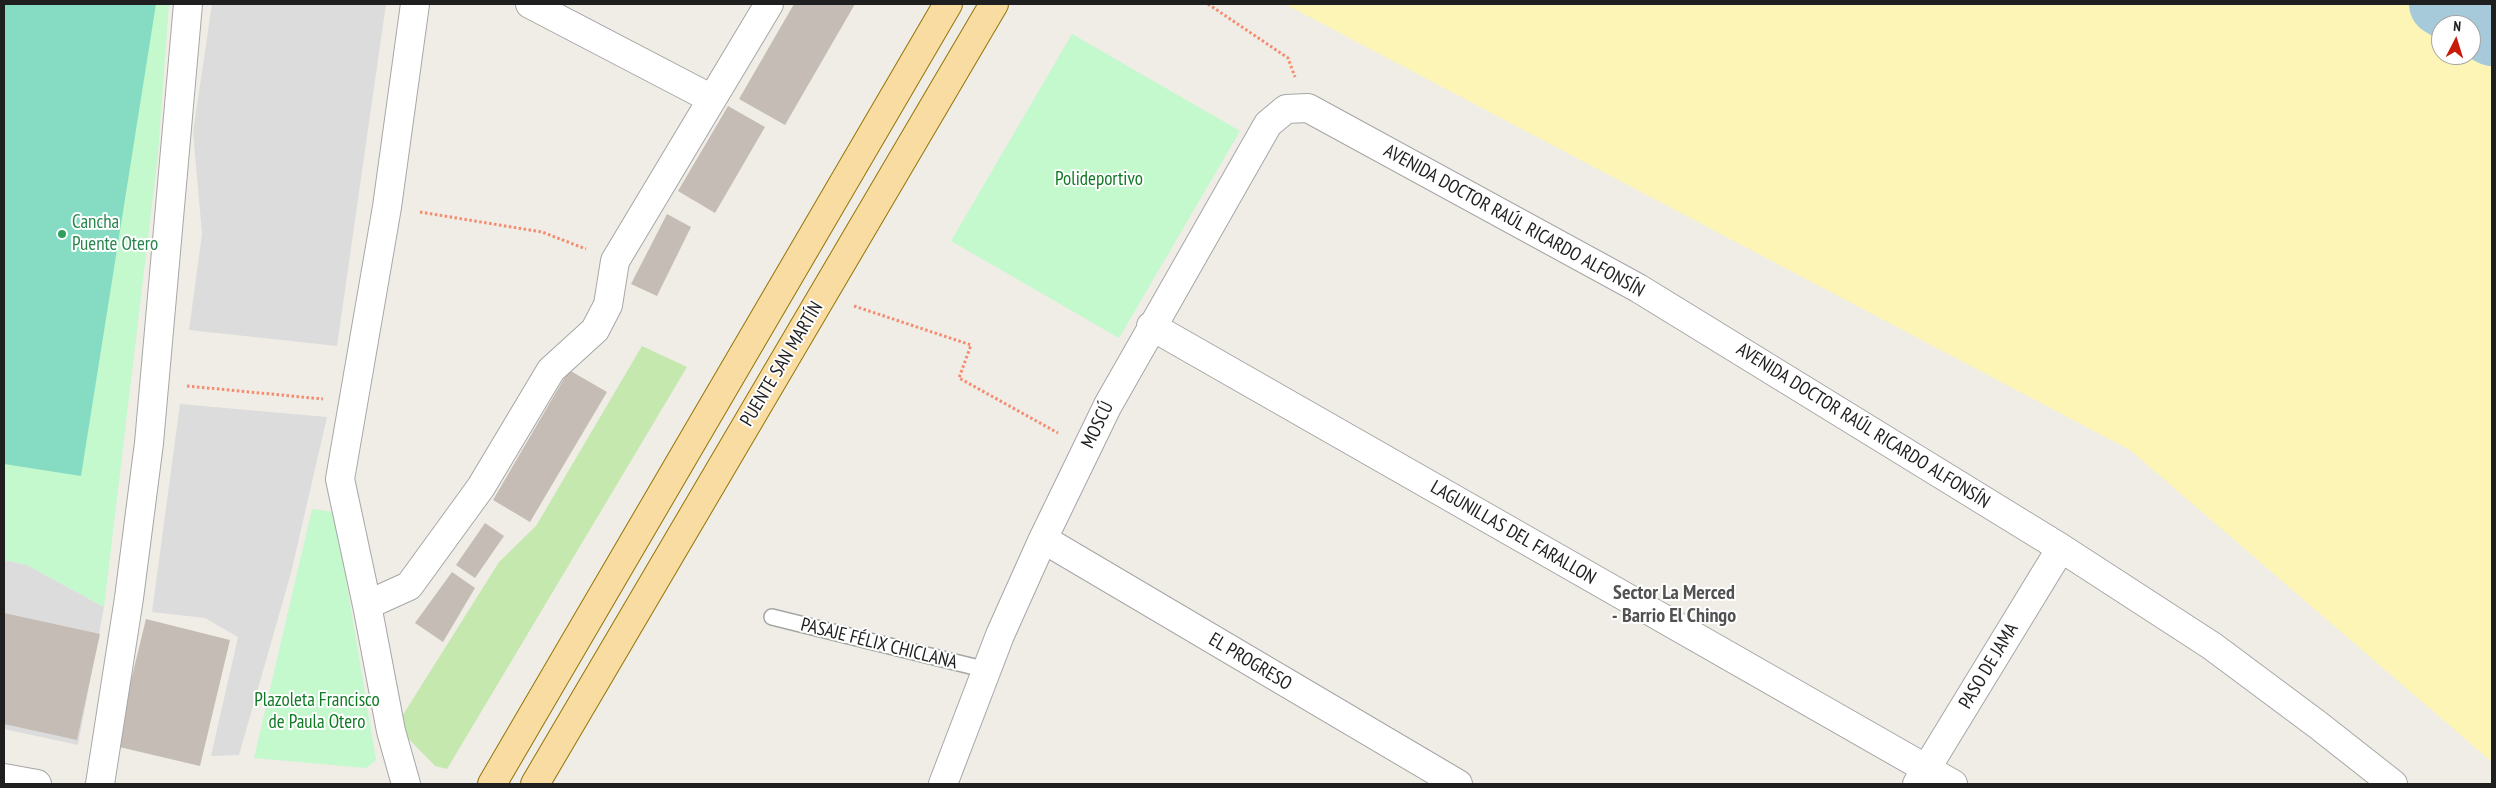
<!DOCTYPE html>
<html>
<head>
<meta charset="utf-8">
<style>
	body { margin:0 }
	#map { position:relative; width:2496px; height:788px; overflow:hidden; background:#efede5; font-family:"PT Sans Narrow",sans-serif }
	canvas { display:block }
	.frame { position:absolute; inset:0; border:5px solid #1f1f1f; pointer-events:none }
	.north { position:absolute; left:2431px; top:15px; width:50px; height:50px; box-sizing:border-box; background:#fff; border:1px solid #a5a5a5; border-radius:50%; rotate:5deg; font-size:14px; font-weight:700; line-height:20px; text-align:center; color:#1f1f1f }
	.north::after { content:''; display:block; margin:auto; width:18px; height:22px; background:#c71a07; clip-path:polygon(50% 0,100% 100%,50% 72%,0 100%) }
</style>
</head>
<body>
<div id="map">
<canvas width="2496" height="788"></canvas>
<div class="frame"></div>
<div class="north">N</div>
</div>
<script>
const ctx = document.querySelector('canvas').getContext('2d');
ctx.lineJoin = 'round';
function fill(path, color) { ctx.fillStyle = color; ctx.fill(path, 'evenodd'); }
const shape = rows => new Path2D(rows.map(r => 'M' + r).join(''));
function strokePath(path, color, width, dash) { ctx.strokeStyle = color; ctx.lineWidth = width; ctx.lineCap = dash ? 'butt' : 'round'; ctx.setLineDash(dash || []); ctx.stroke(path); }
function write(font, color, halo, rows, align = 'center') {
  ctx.font = font + ' "PT Sans Narrow",sans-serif'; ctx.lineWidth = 4; ctx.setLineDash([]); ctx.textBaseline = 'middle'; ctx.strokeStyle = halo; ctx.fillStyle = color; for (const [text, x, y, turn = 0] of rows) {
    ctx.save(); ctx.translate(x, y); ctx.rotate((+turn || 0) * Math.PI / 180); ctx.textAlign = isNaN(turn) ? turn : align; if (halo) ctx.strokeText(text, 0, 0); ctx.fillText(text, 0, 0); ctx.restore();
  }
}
const residential = shape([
	[212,4,386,4,337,346,189,330,202,234,193,132],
	[180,404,327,417,291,573,239,755,211,756,238,637,205,618,152,612],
	[4,560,27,565,104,607,78,745,4,729]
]);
const grass = shape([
	[642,346,687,367,447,769,435,766,407,737,401,718,499,562,536,526]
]);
const sand = shape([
	[1285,4,2492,4,2492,762,2130,450],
	[2441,25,2471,25,2471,55,2441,55]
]);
const park = shape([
	[4,4,169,4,158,154,104,607,27,565,4,560],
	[1072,34,1240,131,1119,338,951,241],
	[312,509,335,512,376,760,366,768,254,758]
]);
const pitch = shape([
	[4,4,156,4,81,476,4,464]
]);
const river = shape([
	[2441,4,2492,34]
]);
const building = shape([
	[794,4,855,4,785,125,739,99],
	[728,106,765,127,715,213,678,191],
	[667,214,691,227,657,296,631,284],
	[569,370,607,392,530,522,493,500],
	[485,523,504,536,475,578,456,565],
	[452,572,475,588,443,642,415,623],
	[4,613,100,634,77,740,4,724],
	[146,619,230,640,200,766,115,746]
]);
const path = shape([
	[1208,4,1288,58,1295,77],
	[420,212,542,232,586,249],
	[854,306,971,345,959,378,1058,433],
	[187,386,323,399]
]);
const lane = shape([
	[772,617,987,670]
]);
const street = shape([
	[530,4,712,99],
	[1151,326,1953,784],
	[1043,539,1458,784],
	[367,605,409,586,481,487,551,370,595,330,608,305,615,261,769,4],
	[4,778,37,784],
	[100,784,129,598,149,443,188,4],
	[406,784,391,731,367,605,340,479,387,207,415,4],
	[943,784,1000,635,1043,539,1108,405,1268,124,1286,109,1308,108,1638,288,2061,548,2212,646,2318,725,2393,784],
	[1917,784,2061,548]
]);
const primary = shape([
	[492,784,948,4],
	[535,784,994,4]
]);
const markers = [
	[62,234,5,"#2e9e5b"]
];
const parkNames = [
	["Polideportivo",1099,180],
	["Plazoleta Francisco",317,701],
	["de Paula Otero",317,723]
];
const streetNames = [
	["AVENIDA DOCTOR RAÚL RICARDO ALFONSÍN",1514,221,29],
	["PUENTE SAN MARTÍN",782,364,-59],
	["MOSCÚ",1098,425,-64],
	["AVENIDA DOCTOR RAÚL RICARDO ALFONSÍN",1863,426,32],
	["LAGUNILLAS DEL FARALLON",1513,533,30],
	["PASAJE FÉLIX CHICLANA",879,644,14],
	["EL PROGRESO",1250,662,31],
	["PASO DE JAMA",1989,666,-59]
];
const leisureNames = [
	["Cancha",72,223],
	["Puente Otero",72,245]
];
const neighbourhoodNames = [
	["Sector La Merced",1674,593],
	["- Barrio El Chingo",1674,616]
];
fill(residential, '#dddcdc');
fill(grass, '#c4e8ad');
fill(sand, '#fdf5b6');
fill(park, '#c4f8cd');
fill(pitch, '#86dcc3');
strokePath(river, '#a7cadb', 64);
fill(building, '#c4bcb5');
strokePath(lane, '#a6a6a6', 18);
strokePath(street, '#a6a6a6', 30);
strokePath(primary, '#947405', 30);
strokePath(path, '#f58c70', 3, [2.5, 2.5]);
strokePath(lane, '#fff', 15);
strokePath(street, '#fff', 28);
strokePath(primary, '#f9dca1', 28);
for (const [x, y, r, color] of markers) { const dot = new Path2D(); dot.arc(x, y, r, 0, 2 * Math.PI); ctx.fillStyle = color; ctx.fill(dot); strokePath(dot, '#fff', 2); }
write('19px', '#0f7a23', '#fff', parkNames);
write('19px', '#1f1f1f', '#fff', streetNames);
write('19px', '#27864d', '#fff', leisureNames, 'left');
write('bold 20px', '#525252', '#fff', neighbourhoodNames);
</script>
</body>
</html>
